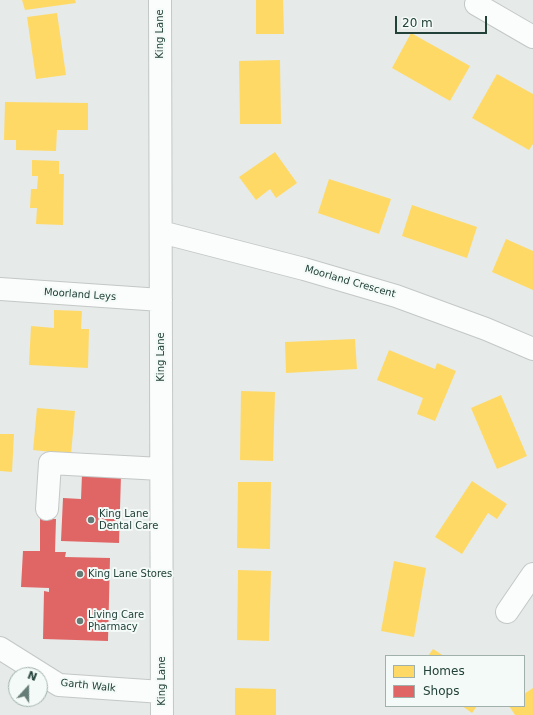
<!DOCTYPE html>
<html>
<head>
<meta charset="utf-8">
<style>
	body { margin:0 }
	#map { position:relative; width:533px; height:715px; overflow:hidden; background:#e6ebe9; font-family:"DejaVu Sans",sans-serif }
	canvas { display:block }
	.legend { position:absolute; left:385px; top:655px; width:140px; height:52px; box-sizing:border-box; background:#f4faf7; border:1px solid #a0b0ab; margin:0; padding:5px 7px; list-style:none; font-size:12px; color:#214139 }
	.legend li { display:flex; align-items:center; gap:8px; height:20px }
	.legend b { width:20px; border:1px solid #a0b0ab }
	.north { position:absolute; left:8px; top:667px; width:40px; height:40px; box-sizing:border-box; background:#f4faf7; border:1px solid #a0b0ab; border-radius:50%; rotate:21deg; font-size:11px; font-weight:700; line-height:16px; text-align:center; color:#214139 }
	.north::after { content:''; display:block; margin:auto; width:14px; height:18px; background:#667c77; clip-path:polygon(50% 0,100% 100%,50% 72%,0 100%) }
	.scale { position:absolute; left:395px; top:16px; width:92px; height:18px; box-sizing:border-box; border:2px solid #214139; border-top:0; padding-left:5px; font-size:12px; line-height:14px; white-space:nowrap; color:#214139; -webkit-text-stroke:3px #f4faf7; paint-order:stroke }
</style>
</head>
<body>
<div id="map">
<canvas width="533" height="715"></canvas>
<ul class="legend">
<li><b style="height:11px;background:#ffd966"></b>Homes</li>
<li><b style="height:11px;background:#e06666"></b>Shops</li>
</ul>
<div class="north">N</div>
<div class="scale">20 m</div>
</div>
<script>
const ctx = document.querySelector('canvas').getContext('2d');
ctx.lineJoin = 'round';
function fill(path, color) { ctx.fillStyle = color; ctx.fill(path, 'evenodd'); }
const shape = rows => new Path2D(rows.map(r => 'M' + r).join(''));
function strokePath(path, color, width, dash) { ctx.strokeStyle = color; ctx.lineWidth = width; ctx.lineCap = dash ? 'butt' : 'round'; ctx.setLineDash(dash || []); ctx.stroke(path); }
function write(font, color, halo, rows, align = 'center') {
  ctx.font = font + ' "DejaVu Sans",sans-serif'; ctx.lineWidth = 4; ctx.setLineDash([]); ctx.textBaseline = 'middle'; ctx.strokeStyle = halo; ctx.fillStyle = color; for (const [text, x, y, turn = 0] of rows) {
    ctx.save(); ctx.translate(x, y); ctx.rotate((+turn || 0) * Math.PI / 180); ctx.textAlign = isNaN(turn) ? turn : align; if (halo) ctx.strokeText(text, 0, 0); ctx.fillText(text, 0, 0); ctx.restore();
  }
}
const homes = shape([
	[22,0,75,0,76,3,25,10],
	[256,0,283,0,284,34,256,34],
	[57,13,66,75,36,79,27,17],
	[411,33,470,66,450,101,392,68],
	[280,60,281,124,240,124,239,61],
	[497,74,533,94,533,144,529,150,472,118],
	[5,102,88,103,88,130,57,130,56,151,16,150,16,140,4,140],
	[275,152,297,183,276,198,270,189,256,200,239,177],
	[32,160,59,161,59,174,64,174,63,225,36,224,37,208,30,208,31,189,37,189,38,176,32,176],
	[329,179,391,199,379,234,318,213],
	[412,205,477,227,467,258,402,236],
	[506,239,533,251,533,290,492,272],
	[54,310,82,311,81,329,89,329,88,368,29,365,31,326,54,328],
	[355,339,357,369,286,373,285,342],
	[389,350,435,369,437,363,456,371,435,421,417,414,423,398,377,380],
	[241,391,275,392,273,461,240,460],
	[501,395,527,456,497,469,471,408],
	[37,408,75,411,71,454,33,450],
	[0,434,14,434,12,472,0,471],
	[472,481,507,504,497,519,488,513,462,554,435,537],
	[238,482,271,482,270,549,237,548],
	[394,561,426,568,414,637,381,631],
	[238,570,271,571,269,641,237,640],
	[433,649,444,656,428,656],
	[235,688,276,689,276,715,235,715],
	[533,688,533,715,515,715,509,706,524,706,524,694],
	[462,706,477,706,472,713]
]);
const shops = shape([
	[82,474,121,475,119,543,61,541,63,498,81,499],
	[40,519,56,519,55,552,66,552,65,557,110,558,108,641,43,639,44,591,49,592,49,588,21,587,23,551,40,551]
]);
const minor = shape([
	[160,0,162,715],
	[476,4,533,37],
	[161,232,304,269,396,296,486,329,533,349],
	[0,289,161,300],
	[47,509,50,463,161,469],
	[507,612,533,574],
	[0,648,59,685,162,692]
]);
const markers = [
	[91,520,4,"#667c77"],
	[80,574,4,"#667c77"],
	[80,621,4,"#667c77"]
];
const streetNames = [
	["King Lane",160,34,-90],
	["Moorland Crescent",350,282,16],
	["Moorland Leys",80,295,4],
	["King Lane",161,357,-90],
	["King Lane",162,681,-90],
	["Garth Walk",88,686,6]
];
const poiNames = [
	["King Lane",99,514],
	["Dental Care",99,526],
	["King Lane Stores",88,574],
	["Living Care",88,615],
	["Pharmacy",88,627]
];
fill(homes, '#ffd966');
fill(shops, '#e06666');
strokePath(minor, '#c3c8c6', 24);
strokePath(minor, '#fbfcfc', 22);
for (const [x, y, r, color] of markers) { const dot = new Path2D(); dot.arc(x, y, r, 0, 2 * Math.PI); ctx.fillStyle = color; ctx.fill(dot); strokePath(dot, '#f4faf7', 1.5); }
write('10px', '#214139', '#f4faf7', streetNames);
write('10px', '#214139', '#f4faf7', poiNames, 'left');
</script>
</body>
</html>
